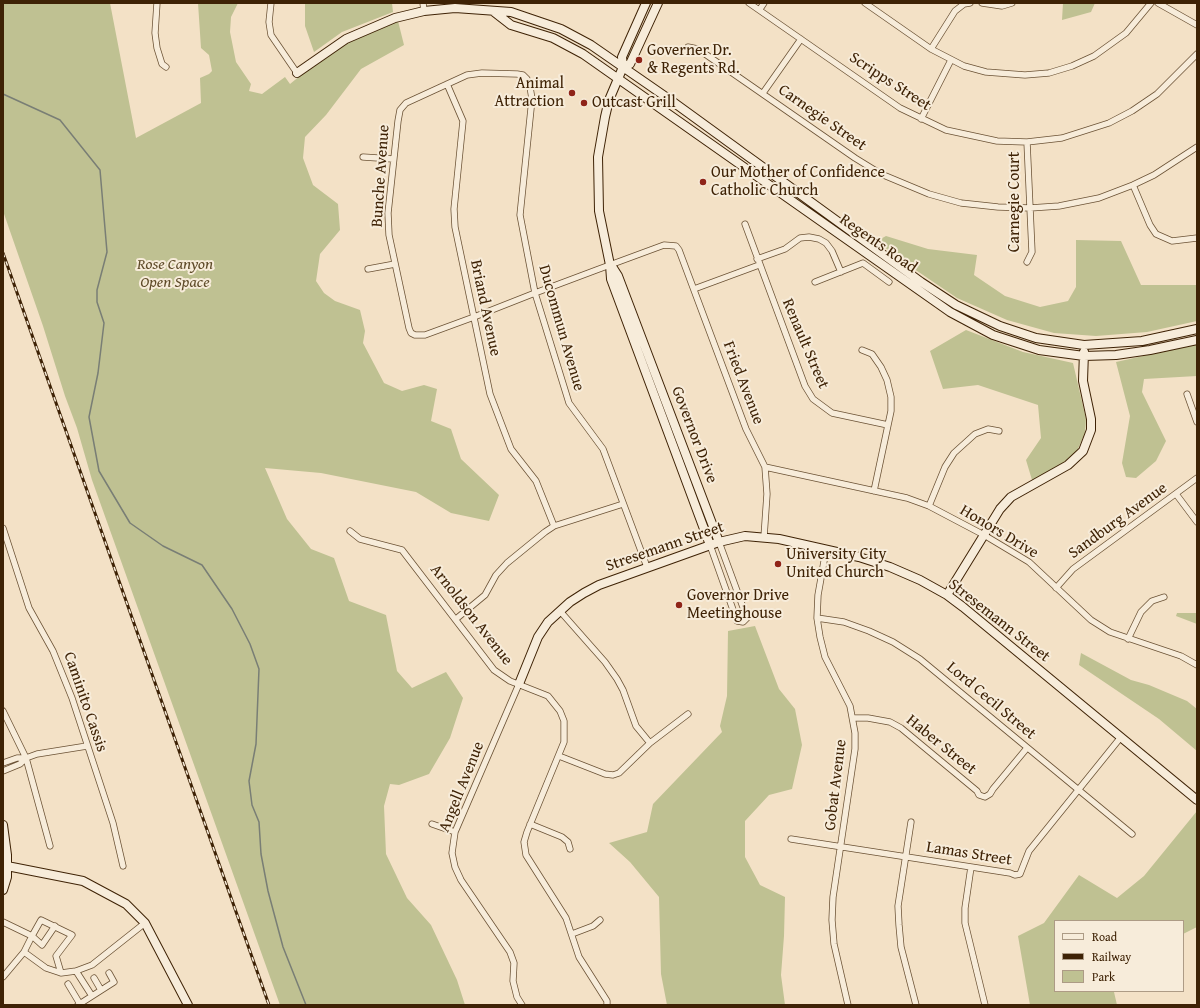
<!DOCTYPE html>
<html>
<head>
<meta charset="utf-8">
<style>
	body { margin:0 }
	#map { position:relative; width:1200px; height:1008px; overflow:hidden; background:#f3e1c6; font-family:"Gentium Book Plus",serif }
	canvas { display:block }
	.frame { position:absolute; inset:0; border:4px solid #3e2205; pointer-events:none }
	.legend { position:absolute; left:1054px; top:920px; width:130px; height:72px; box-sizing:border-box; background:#f7ecda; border:1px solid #ad9b85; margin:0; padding:5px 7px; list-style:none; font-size:12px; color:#3e2205 }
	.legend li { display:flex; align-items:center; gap:8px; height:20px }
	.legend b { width:20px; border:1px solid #ad9b85 }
</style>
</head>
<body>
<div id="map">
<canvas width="1200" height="1008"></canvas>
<div class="frame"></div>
<ul class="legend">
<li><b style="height:5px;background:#f7ecda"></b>Road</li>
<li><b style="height:5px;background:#3e2205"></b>Railway</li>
<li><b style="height:11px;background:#bfc192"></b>Park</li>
</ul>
</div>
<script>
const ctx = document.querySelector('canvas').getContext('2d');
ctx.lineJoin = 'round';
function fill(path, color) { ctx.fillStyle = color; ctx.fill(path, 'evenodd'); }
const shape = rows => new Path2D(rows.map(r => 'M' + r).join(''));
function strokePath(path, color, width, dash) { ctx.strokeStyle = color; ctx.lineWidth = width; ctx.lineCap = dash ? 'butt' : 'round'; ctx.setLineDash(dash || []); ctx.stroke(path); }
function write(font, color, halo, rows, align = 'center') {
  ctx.font = font + ' "Gentium Book Plus",serif'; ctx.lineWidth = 4; ctx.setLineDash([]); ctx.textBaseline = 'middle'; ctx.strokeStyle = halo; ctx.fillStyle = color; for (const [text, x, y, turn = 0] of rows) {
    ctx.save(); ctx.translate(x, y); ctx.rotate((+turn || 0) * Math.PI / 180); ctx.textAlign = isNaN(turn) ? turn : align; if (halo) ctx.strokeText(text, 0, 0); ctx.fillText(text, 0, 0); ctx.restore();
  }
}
const green = shape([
	[3,3,110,3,136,138,201,103,200,78,209,74,212,71,209,55,201,48,198,3,238,3,231,17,230,32,236,62,251,84,249,91,262,94,285,77,290,84,312,66,355,38,398,21,404,45,361,69,326,115,305,137,303,158,313,185,338,204,340,230,320,254,316,281,324,293,335,301,360,310,365,331,363,343,384,383,402,391,424,385,437,389,431,421,451,429,461,459,499,495,489,521,451,513,416,492,321,473,265,468,287,519,311,549,334,558,349,601,386,615,397,671,412,688,446,672,463,698,450,738,429,774,399,785,390,784,384,806,386,854,407,898,431,925,457,980,465,1005,280,1005,92,480,77,428,65,396,43,326,3,211],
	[305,3,392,3,393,12,342,32,314,52,305,26],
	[1063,3,1095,3,1091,12,1062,20],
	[886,236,928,249,977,255,974,275,1005,296,1040,307,1068,301,1076,287,1076,240,1121,241,1141,285,1197,285,1197,321,1147,332,1096,336,1054,333,1007,320,957,298,898,258,877,241],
	[966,330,1023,352,1073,363,1086,419,1085,433,1077,451,1060,466,1032,480,1026,460,1041,438,1038,405,978,385,943,389,930,351],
	[1197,344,1197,376,1144,379,1142,392,1166,441,1156,461,1136,478,1126,477,1122,463,1130,416,1116,362],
	[1177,613,1197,613,1197,624,1176,616],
	[755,626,779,689,795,709,802,745,792,789,769,795,745,821,745,857,760,885,785,897,784,936,781,975,785,1005,667,1005,661,974,659,897,630,862,609,843,647,832,653,804,722,732,720,726,727,696,728,631],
	[1081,653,1131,680,1149,685,1187,701,1197,709,1197,751,1159,719,1079,665],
	[1197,811,1197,927,1183,934,1183,921,1055,921,1055,991,1115,991,1114,992,1117,1005,1030,1005,1018,936,1044,923,1079,875,1117,898,1144,876]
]);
const stream = shape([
	[3,94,60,120,100,170,107,252,97,290,97,302,104,323,98,373,89,417,99,471,130,523,163,546,202,565,232,609,250,644,259,669,256,744,249,781,252,805,259,822,261,854,268,891,283,947,306,1005]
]);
const street = shape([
	[157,3,155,33,157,48,162,64,166,67],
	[271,3,269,22,271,35,297,73],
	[423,3,424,11],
	[749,3,900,108,946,130,997,141,1027,142,1062,138,1109,123,1132,111,1157,94,1197,54],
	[865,3,931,49,964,66,986,72,1025,75,1049,73,1072,66,1094,56,1126,33,1151,3],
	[982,3,1002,6,1012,3],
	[1158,3,1197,25],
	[760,9,764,3],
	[688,47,698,49,855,158,881,174,929,194,961,203,998,207,1030,208,1059,206,1099,198,1133,185,1154,175,1197,147],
	[931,49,955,11,964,4,970,3],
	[447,84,463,121,454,209,455,227,490,394,511,449,536,481,554,526],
	[763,93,801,39],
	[921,119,951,60],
	[1027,142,1032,252,1027,262],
	[363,157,393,159],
	[1133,185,1150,225,1156,234,1172,241,1197,238],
	[745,224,805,386,813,399,832,413,888,425],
	[757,259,785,249,800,238,809,237,819,239,826,243,832,251,841,272],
	[368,269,395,264],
	[815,282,863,263,889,282],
	[694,289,759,265],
	[862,350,872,354,881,367,887,380,891,397,891,411,874,491],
	[1187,394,1197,422],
	[765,467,907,498,929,506,984,535,1029,562,1091,620,1110,632,1181,656,1197,665],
	[1176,494,1197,522],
	[929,506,945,467,954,453,975,434,988,429,999,431],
	[3,528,29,608,53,651,72,698,113,823,123,866],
	[350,531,360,539,402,550,494,670,510,681,548,696,560,711,564,721,564,742,527,832,524,842,526,855,566,918,579,957,607,1001,607,1005],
	[710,545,737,621,743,622,747,618,719,542],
	[826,550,818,595,817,618,820,637,825,657,850,706,855,733,855,749,833,897,832,920,834,944,848,1005],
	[647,567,603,449,569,403,535,293,520,215,532,99,530,87,527,79,523,75,517,74,482,73,467,75,406,103,400,110,398,121,388,213,389,235,409,328,411,333,415,335,425,335,474,317,535,293,599,269,664,245,676,246,679,250,746,429,765,467,767,494,764,537],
	[1056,588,1073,569,1197,478],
	[560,611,605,662,617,679,623,690,636,726,650,743],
	[817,618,844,622,869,631,893,642,920,659,1132,834],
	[456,619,485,595,496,575,507,563,545,532,554,526,623,504],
	[1128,639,1141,612,1152,601,1164,597],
	[519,684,455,832,452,853,455,867,461,880,510,952,514,963,513,981,517,997,522,1005],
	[3,711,26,758,50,846],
	[853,718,868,718,890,722,901,728,977,791,979,795,985,797,990,794,993,789,1027,748],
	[559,756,605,774,613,775,619,773,650,743,688,714],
	[3,763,17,758,26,758],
	[3,771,20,764,26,758,37,754,87,746],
	[911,822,898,906,899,925,901,947,916,1005],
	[432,824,455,832],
	[530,824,562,837,568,842,570,849],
	[791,839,1010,873,1015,875,1020,874,1029,851,1121,737],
	[971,867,965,908,965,923,985,1005],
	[3,922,32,936,24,952,46,968,61,973,76,971,92,965,145,923],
	[55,926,42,945,32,936,41,920,72,935,56,956,61,973],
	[572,934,593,926,600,920],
	[76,971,92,996],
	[3,977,24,952],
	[94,978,101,990],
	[68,984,80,1004],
	[78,1005,114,982,109,973]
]);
const secondary = shape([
	[646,3,622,57,623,67,609,100,605,117,598,157,599,211,610,265,611,279,710,545],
	[493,11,511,25,553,38,583,54,950,312,993,335,1039,350,1084,356,1116,355,1150,350,1197,340],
	[623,67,630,64,658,3],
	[297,73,346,39,395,18,424,11,455,8,511,12,561,29,591,45,669,99,921,282,956,305,1000,326,1036,338,1084,345,1142,341,1197,329],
	[611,265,618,276,719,542],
	[947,595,1000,509,1011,497,1068,465,1083,451,1091,430,1091,419,1083,381,1084,352],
	[519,684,538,637,548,622,570,602,584,593,599,585,719,542,745,536,779,539,859,557,890,567,920,580,947,595,963,607,1197,800],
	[3,825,7,855,7,877,3,890],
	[7,866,83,881,126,904,145,923,188,1005]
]);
const rail = shape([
	[3,253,269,1005]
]);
const markers = [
	[639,60,4,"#8f2418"],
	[572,93,4,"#8f2418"],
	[584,103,4,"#8f2418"],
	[703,182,4,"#8f2418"],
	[778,564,4,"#8f2418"],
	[679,605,4,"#8f2418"]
];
const poiNames = [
	["Governer Dr.",647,51],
	["& Regents Rd.",647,69],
	["Animal",564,84,"right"],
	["Attraction",564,102,"right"],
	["Outcast Grill",592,103],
	["Our Mother of Confidence",711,173],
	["Catholic Church",711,191],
	["University City",786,555],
	["United Church",786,573],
	["Governor Drive",687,596],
	["Meetinghouse",687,614]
];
const streetNames = [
	["Scripps Street",890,82,33],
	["Carnegie Street",822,118,35],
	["Bunche Avenue",381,176,-86],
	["Carnegie Court",1015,202,-90],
	["Regents Road",878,244,35],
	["Briand Avenue",485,308,78],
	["Ducommun Avenue",561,328,74],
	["Renault Street",805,344,67],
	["Fried Avenue",743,383,69],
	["Governor Drive",694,435,69],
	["Sandburg Avenue",1118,521,-36],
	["Honors Drive",999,532,31],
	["Stresemann Street",665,547,-19],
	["Arnoldson Avenue",471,615,52],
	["Stresemann Street",999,621,38],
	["Lord Cecil Street",991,701,40],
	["Caminito Cassis",85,702,71],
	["Haber Street",941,745,39],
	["Gobat Avenue",836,785,-83],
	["Angell Avenue",462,787,-68],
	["Lamas Street",969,854,9]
];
const parkNames = [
	["Rose Canyon",175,265],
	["Open Space",175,283]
];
fill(green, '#bfc192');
strokePath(stream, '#797e75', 1.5);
strokePath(street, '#6b5235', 7);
strokePath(secondary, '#3e2205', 10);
strokePath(street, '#f7ecda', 5.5);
strokePath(secondary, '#f7ecda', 8);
strokePath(rail, '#3e2205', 3);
strokePath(rail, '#f7ecda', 1.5, [4.5]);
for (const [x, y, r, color] of markers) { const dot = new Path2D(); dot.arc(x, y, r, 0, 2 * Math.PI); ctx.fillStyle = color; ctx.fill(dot); strokePath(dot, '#f7ecda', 1.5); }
write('16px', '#3e2205', '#f7ecda', poiNames, 'left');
write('16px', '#3e2205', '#f7ecda', streetNames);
write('italic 16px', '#5e4a28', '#f7ecda', parkNames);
</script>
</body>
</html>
